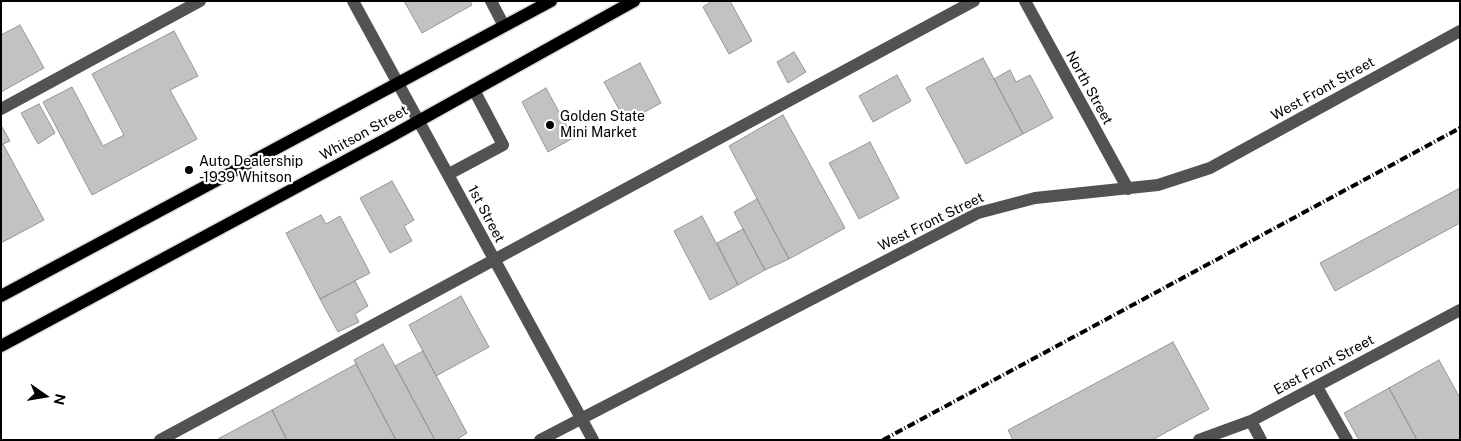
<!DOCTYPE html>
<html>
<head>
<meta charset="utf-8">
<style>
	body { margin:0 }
	#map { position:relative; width:1461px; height:441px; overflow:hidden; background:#fff; font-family:"Public Sans",sans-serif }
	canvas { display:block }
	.frame { position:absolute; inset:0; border:2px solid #000; pointer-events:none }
	.north { position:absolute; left:20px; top:371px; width:50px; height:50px; -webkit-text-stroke:4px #fff; paint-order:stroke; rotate:103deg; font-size:14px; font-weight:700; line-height:20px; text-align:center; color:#000 }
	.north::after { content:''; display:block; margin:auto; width:18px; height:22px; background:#000; clip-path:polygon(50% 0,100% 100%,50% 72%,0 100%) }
</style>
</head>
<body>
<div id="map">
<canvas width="1461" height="441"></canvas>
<div class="frame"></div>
<div class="north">N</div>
</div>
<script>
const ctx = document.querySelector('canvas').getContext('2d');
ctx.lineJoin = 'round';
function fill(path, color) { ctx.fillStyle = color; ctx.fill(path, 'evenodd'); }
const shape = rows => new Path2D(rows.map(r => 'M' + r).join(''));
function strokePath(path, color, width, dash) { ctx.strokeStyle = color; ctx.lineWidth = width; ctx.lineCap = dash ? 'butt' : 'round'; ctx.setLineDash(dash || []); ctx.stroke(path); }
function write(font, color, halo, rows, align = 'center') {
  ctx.font = font + ' "Public Sans",sans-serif'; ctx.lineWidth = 4.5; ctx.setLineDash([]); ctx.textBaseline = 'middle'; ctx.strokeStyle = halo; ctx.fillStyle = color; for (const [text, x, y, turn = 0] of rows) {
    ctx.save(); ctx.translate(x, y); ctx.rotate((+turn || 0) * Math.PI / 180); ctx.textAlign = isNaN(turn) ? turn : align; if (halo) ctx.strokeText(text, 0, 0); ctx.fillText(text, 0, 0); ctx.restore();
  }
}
const building = shape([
	[404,1,470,1,472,5,422,33,404,1],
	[712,1,730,1,752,41,729,54,703,7,712,1],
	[20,25,44,68,1,92,1,35,20,25],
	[174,31,198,76,170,90,197,139,92,195,43,102,72,87,103,146,124,135,92,74,174,31],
	[794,52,806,72,788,83,777,62,794,52],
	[983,58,1023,134,966,164,926,88,983,58],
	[640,63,661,103,626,122,604,82,640,63],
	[1010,70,1016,82,1030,75,1053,118,1023,134,994,79,1010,70],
	[897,75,911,101,873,122,859,96,897,75],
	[546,88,573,138,548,152,522,102,546,88],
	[39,104,55,133,38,144,21,113,39,104],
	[783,115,845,228,789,259,729,146,783,115],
	[1,125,10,141,1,145,1,125],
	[870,142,899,198,859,219,829,163,870,142],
	[3,144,44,220,1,243,1,145,3,144],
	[392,181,414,220,404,226,412,241,390,253,360,198,392,181],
	[1460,188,1460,223,1335,291,1320,263,1460,188],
	[757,199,789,259,765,270,734,212,757,199],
	[321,215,326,224,340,216,370,273,320,299,286,233,321,215],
	[702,216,738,285,710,300,674,231,702,216],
	[743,229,765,270,738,285,717,243,743,229],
	[355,281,368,306,355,314,359,322,338,332,320,299,355,281],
	[461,296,489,347,436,376,409,325,461,296],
	[1173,342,1209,409,1152,440,1013,440,1008,430,1173,342],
	[383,344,395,366,435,440,396,440,354,360,383,344],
	[423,351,467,433,456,440,435,440,395,366,423,351],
	[1439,360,1460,398,1460,440,1417,440,1389,388,1439,360],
	[356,364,396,440,287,440,272,410,356,364],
	[1389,388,1417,440,1359,440,1344,413,1389,388],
	[272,410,287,440,218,440,218,439,272,410]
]);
const minor = shape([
	[353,1,593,440],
	[491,1,504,26],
	[1025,1,1128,189],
	[1,109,200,1],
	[449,174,503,145,474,90],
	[1317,387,1347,440],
	[1251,421,1261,440],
	[160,440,974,1],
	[540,440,978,213,1035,198,1158,185,1210,168,1460,31],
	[1199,440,1251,421,1460,310]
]);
const major = shape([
	[1,296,551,1],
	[1,346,388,138,634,1]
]);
const rail = shape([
	[883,440,1460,128]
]);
const markers = [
	[550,125,5,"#000"],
	[189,170,5,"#000"]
];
const streetNames = [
	["North Street",1089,88,61],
	["West Front Street",1323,89,-29],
	["Whitson Street",364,133,-29],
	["1st Street",486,214,62],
	["West Front Street",931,222,-26],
	["East Front Street",1324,365,-28]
];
const poiNames = [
	["Golden State",560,117],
	["Mini Market",560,133],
	["Auto Dealership",199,162],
	["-1939 Whitson",199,178]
];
fill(building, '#c2c2c2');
strokePath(building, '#969696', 1);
strokePath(major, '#dbdbdb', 15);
strokePath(minor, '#525252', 12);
strokePath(major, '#000', 12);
strokePath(rail, '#000', 4, [8, 2.5, 1, 2.5]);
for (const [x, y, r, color] of markers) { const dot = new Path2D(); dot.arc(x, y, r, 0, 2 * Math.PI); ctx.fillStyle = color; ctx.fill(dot); strokePath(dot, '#fff', 2); }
write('14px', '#000', '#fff', streetNames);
write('14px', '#000', '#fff', poiNames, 'left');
</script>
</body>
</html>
